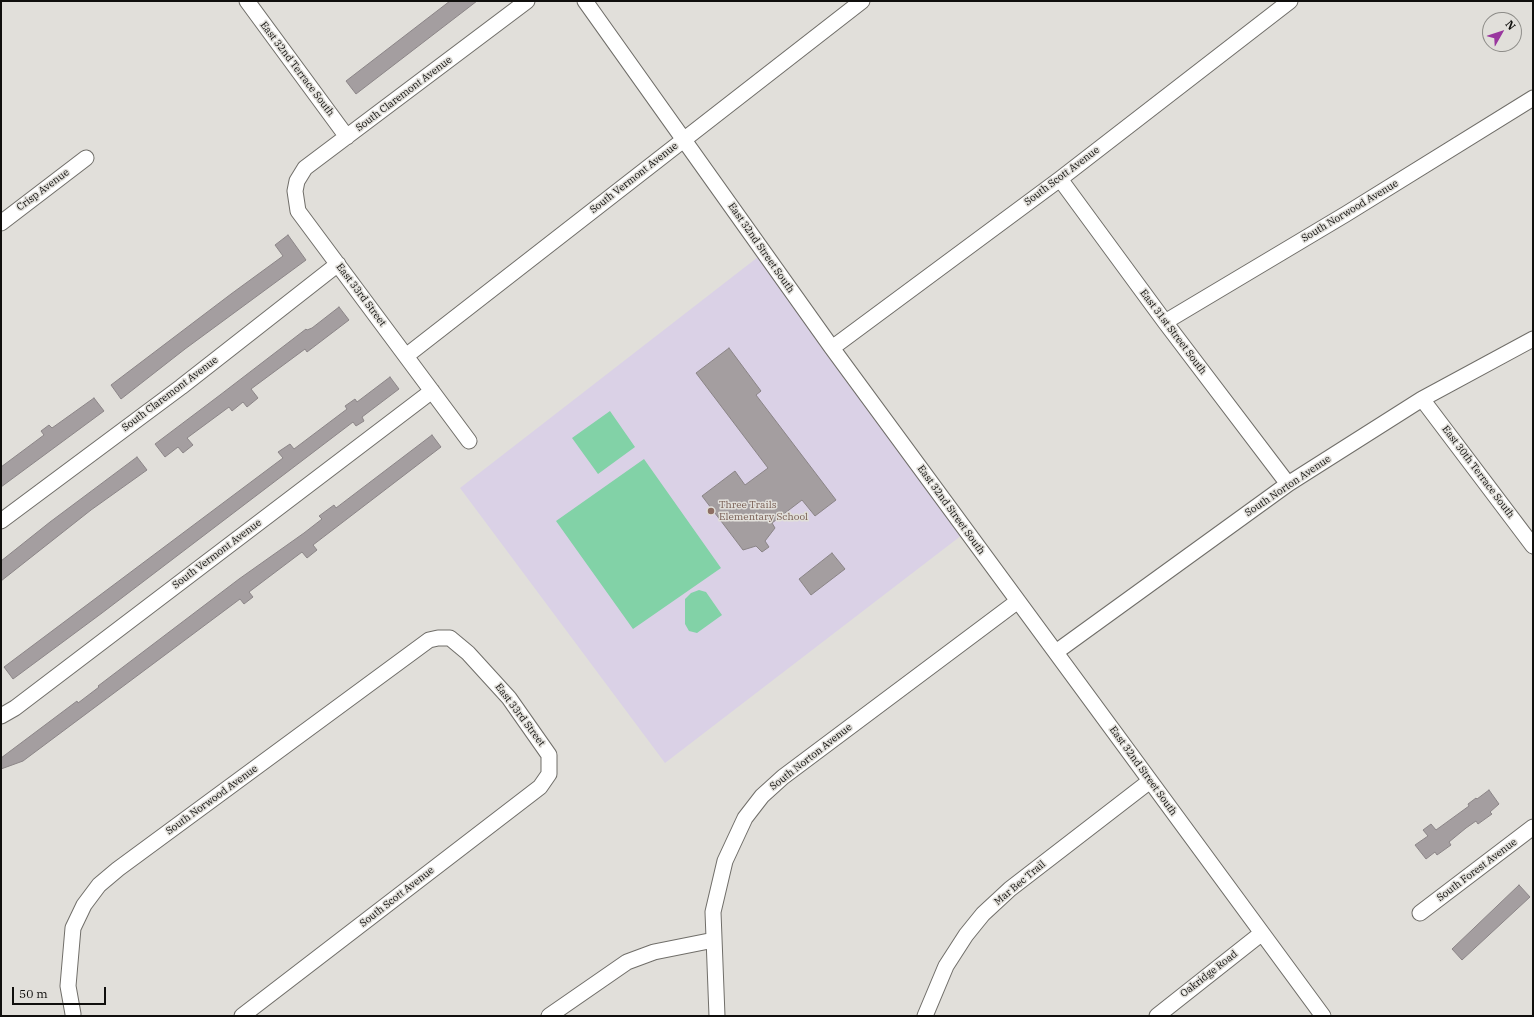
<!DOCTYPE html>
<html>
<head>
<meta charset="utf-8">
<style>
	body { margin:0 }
	#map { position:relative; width:1534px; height:1017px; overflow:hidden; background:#e1dfda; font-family:"IBM Plex Serif",serif }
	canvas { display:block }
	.frame { position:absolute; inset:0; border:2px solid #100f0d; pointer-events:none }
	.north { position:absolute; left:1482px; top:12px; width:40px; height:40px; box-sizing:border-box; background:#e1dfda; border:1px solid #8d8c88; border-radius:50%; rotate:51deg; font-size:11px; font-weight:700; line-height:16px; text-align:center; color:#100f0d }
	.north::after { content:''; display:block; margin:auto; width:14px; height:18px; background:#99379e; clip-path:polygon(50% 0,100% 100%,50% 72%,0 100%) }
	.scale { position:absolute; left:12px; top:987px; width:94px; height:18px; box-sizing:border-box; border:2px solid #100f0d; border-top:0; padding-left:5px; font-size:12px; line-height:14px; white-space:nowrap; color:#100f0d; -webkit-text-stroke:3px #e1dfda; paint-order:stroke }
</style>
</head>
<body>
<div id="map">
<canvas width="1534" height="1017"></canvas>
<div class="frame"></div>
<div class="north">N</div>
<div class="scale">50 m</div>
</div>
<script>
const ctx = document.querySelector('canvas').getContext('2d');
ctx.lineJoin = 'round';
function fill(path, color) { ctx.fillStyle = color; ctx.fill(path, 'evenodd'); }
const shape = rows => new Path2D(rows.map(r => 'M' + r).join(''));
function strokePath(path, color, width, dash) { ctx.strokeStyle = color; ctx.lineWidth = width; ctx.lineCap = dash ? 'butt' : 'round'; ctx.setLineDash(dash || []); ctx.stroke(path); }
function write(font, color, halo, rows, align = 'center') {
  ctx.font = font + ' "IBM Plex Serif",serif'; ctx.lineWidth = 3; ctx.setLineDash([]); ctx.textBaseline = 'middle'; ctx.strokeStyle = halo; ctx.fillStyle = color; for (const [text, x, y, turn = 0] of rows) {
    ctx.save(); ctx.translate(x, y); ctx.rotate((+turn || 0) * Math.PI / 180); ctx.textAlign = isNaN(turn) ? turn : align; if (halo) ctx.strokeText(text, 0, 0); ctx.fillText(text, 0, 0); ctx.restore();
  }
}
const education = shape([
	[758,257,962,535,665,763,460,488]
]);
const green = shape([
	[610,411,635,447,598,474,572,438],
	[644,459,721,568,633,629,556,521],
	[699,590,706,592,722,615,697,633,689,631,685,624,685,599,691,593]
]);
const building = shape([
	[450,1,477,1,356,94,346,81,450,1],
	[288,235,306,260,185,349,121,399,111,385,231,294,283,256,275,245,288,235],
	[339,307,349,320,307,352,305,349,251,389,258,398,247,407,243,402,232,411,229,407,187,438,193,445,183,453,178,447,165,457,155,444,220,395,306,329,307,330,312,328,339,307],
	[729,348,761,391,756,395,836,500,815,516,802,500,772,523,775,528,765,541,769,547,762,552,756,546,743,550,702,496,735,471,745,485,768,468,696,373,729,348],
	[390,377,399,389,362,417,364,421,356,426,353,422,102,613,13,679,4,667,283,458,278,452,290,444,294,449,347,409,345,406,355,399,357,402,390,377],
	[94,398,104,411,1,487,1,467,44,435,41,431,49,425,52,428,94,398],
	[432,435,441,447,313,545,317,550,307,558,302,552,249,592,253,597,244,604,240,599,23,761,1,769,1,758,77,701,78,703,99,687,98,686,239,579,304,533,322,519,319,516,334,505,336,508,432,435],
	[137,457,147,470,91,510,1,581,1,561,50,522,137,457],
	[832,553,845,569,811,595,799,579,832,553],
	[1489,790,1499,804,1490,812,1492,814,1478,824,1476,821,1466,828,1449,842,1451,845,1437,855,1435,852,1426,859,1415,845,1428,836,1423,830,1431,824,1436,830,1469,806,1468,804,1476,798,1477,799,1489,790],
	[1519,885,1530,897,1462,960,1452,949,1519,885]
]);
const minor = shape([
	[247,1,347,137],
	[585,1,832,348,1323,1016],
	[1060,179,1165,322,1288,484],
	[1,223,86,158],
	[1165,322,1346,214,1533,98],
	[832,348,1060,179,1290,1],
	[406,356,862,1],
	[1422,399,1533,546],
	[469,441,298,211,295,191,297,181,305,168,527,1],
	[1,521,181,387,338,264],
	[1056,652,1288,484,1422,399,1533,339],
	[1,716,15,708,432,391],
	[1420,913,1533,827],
	[73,1014,68,986,73,928,84,905,99,885,118,869,429,640,438,638,450,638,468,653,509,698,549,755,549,774,540,787,242,1016],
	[549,1016,627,962,654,952,714,940],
	[717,1016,713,912,725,861,745,818,762,796,783,777,1018,601],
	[925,1016,946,966,966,935,983,914,1010,889,1150,781],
	[1157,1016,1262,933]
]);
const markers = [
	[711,511,4,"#8d6e63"]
];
const streetNames = [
	["East 32nd Terrace South",297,69,53],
	["South Claremont Avenue",404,94,-37],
	["South Scott Avenue",1062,176,-37],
	["South Vermont Avenue",634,178,-38],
	["Crisp Avenue",43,190,-37],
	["South Norwood Avenue",1350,211,-31],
	["East 32nd Street South",761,248,55],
	["East 33rd Street",361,295,53],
	["East 31st Street South",1173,332,53],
	["South Claremont Avenue",170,394,-37],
	["East 30th Terrace South",1478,472,53],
	["South Norton Avenue",1288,486,-34],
	["East 32nd Street South",951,510,54],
	["South Vermont Avenue",217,554,-37],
	["East 33rd Street",520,715,53],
	["South Norton Avenue",811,757,-38],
	["East 32nd Street South",1143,771,54],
	["South Norwood Avenue",212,800,-36],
	["South Forest Avenue",1477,870,-37],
	["Mar Bec Trail",1020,883,-40],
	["South Scott Avenue",397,897,-38],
	["Oakridge Road",1209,974,-38]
];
const educationNames = [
	["Three Trails",719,505],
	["Elementary School",719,517]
];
fill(education, '#dad1e6');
fill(green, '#82d2a7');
fill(building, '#a49ea0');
strokePath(building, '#8b8587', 1);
strokePath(minor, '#706e69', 17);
strokePath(minor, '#fff', 15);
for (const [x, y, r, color] of markers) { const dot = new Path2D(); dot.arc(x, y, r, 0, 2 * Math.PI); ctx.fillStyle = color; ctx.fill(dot); strokePath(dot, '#e1dfda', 1.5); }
write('10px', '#100f0d', '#e1dfda', streetNames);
write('10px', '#785e54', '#e1dfda', educationNames, 'left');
</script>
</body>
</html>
